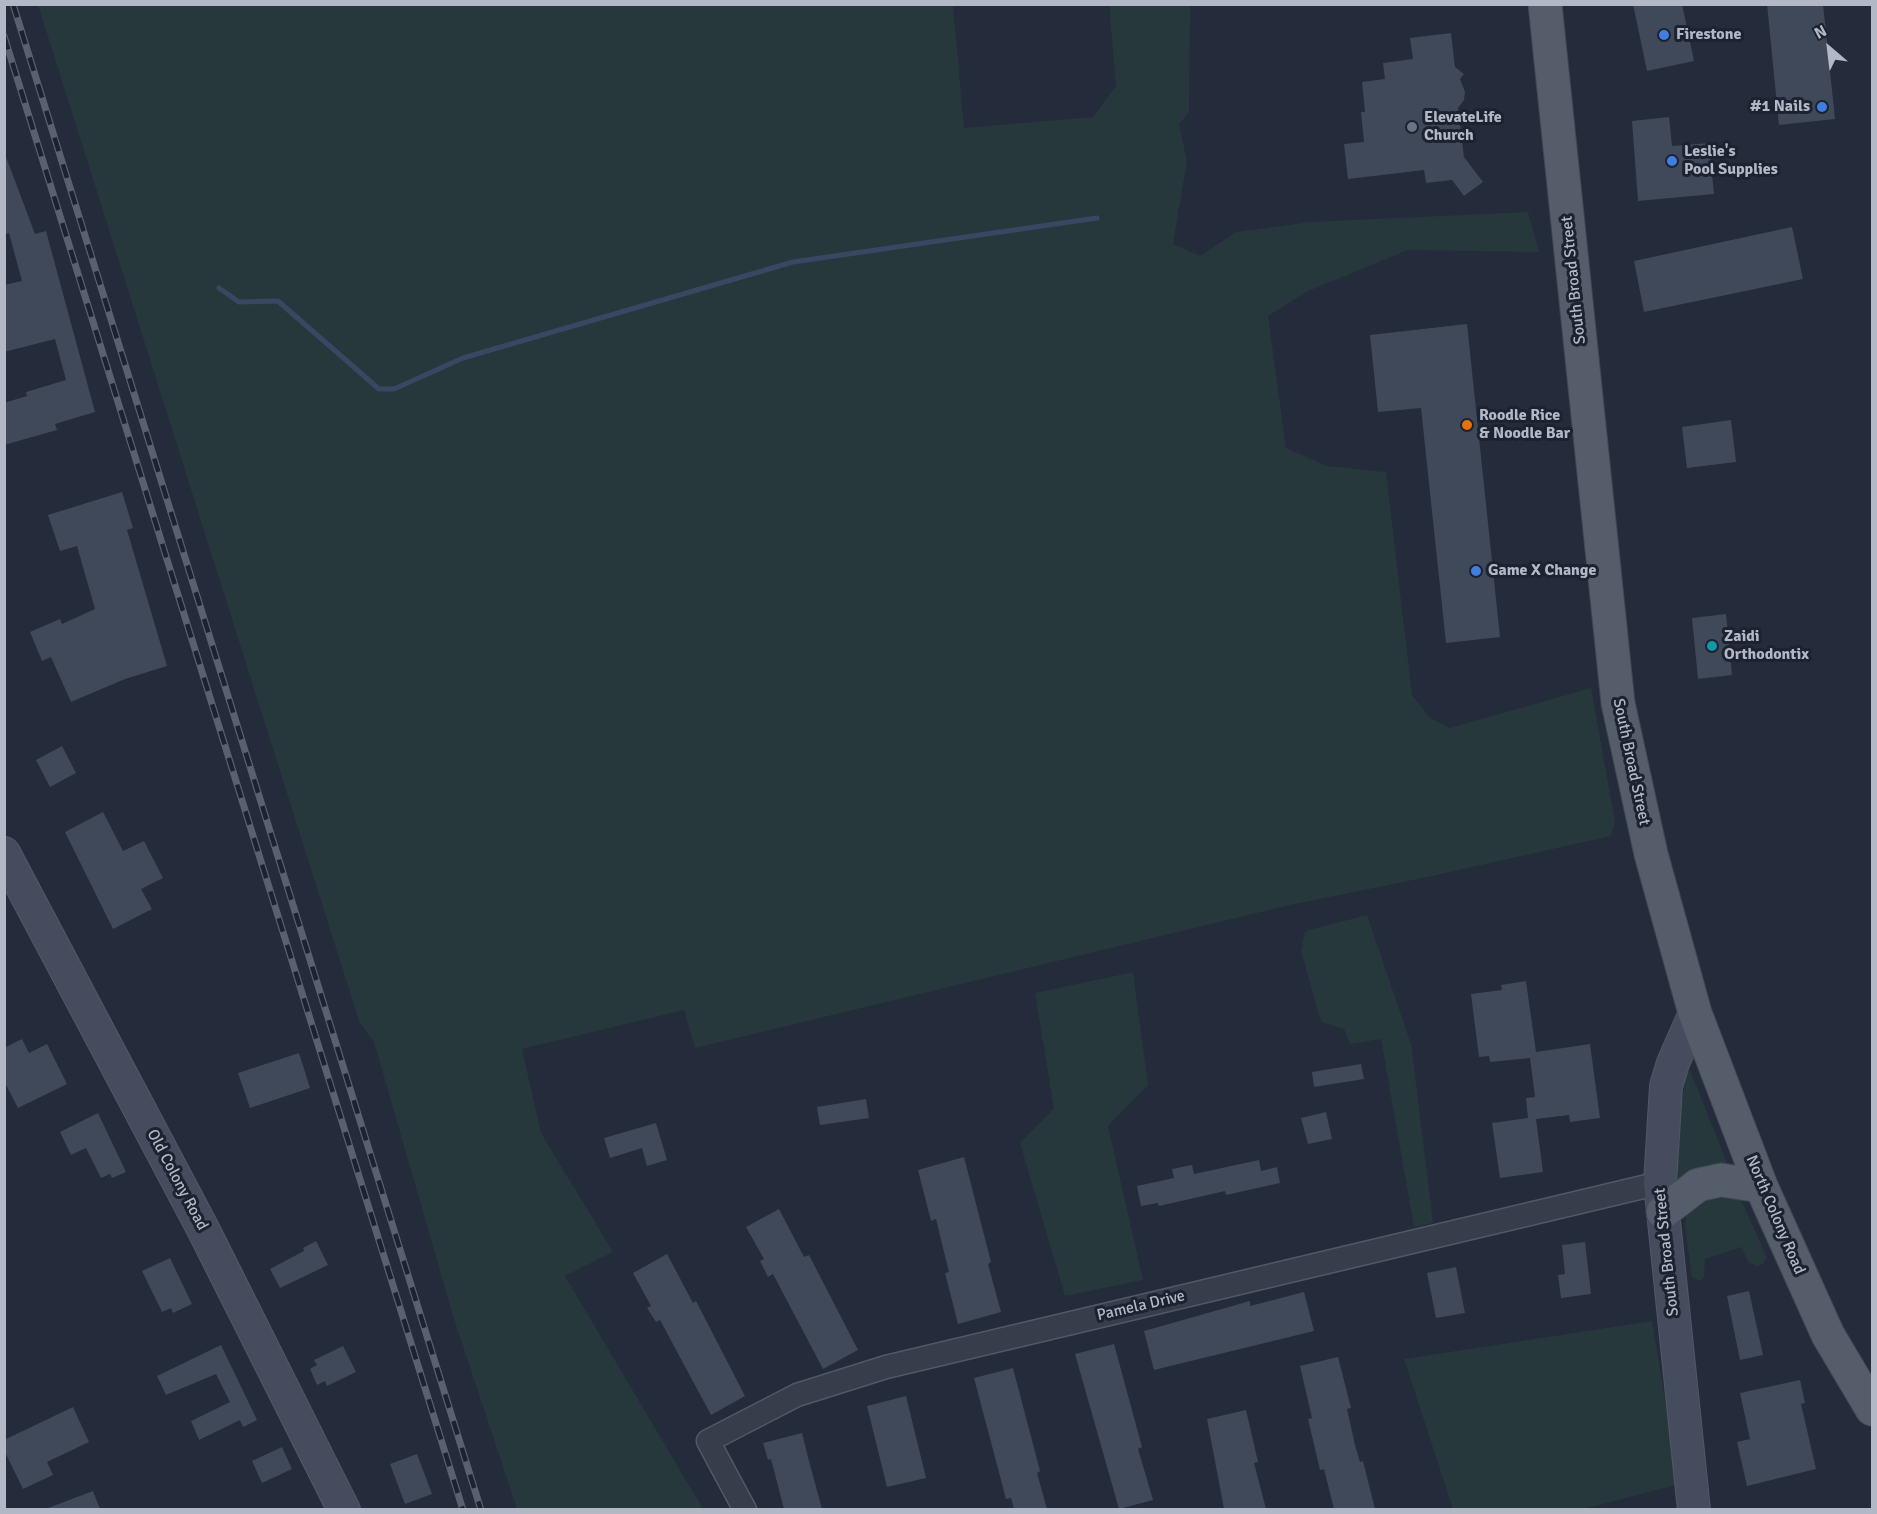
<!DOCTYPE html>
<html>
<head>
<meta charset="utf-8">
<style>
	body { margin:0 }
	#map { position:relative; width:1877px; height:1514px; overflow:hidden; background:#242b3a; font-family:Signika,sans-serif }
	canvas { display:block }
	.frame { position:absolute; inset:0; border:6px solid #b2b8c6; pointer-events:none }
	.north { position:absolute; left:1799px; top:18px; width:60px; height:60px; -webkit-text-stroke:4px #1c222f; paint-order:stroke; rotate:332deg; font-size:16px; font-weight:700; line-height:24px; text-align:center; color:#b2b8c6 }
	.north::after { content:''; display:block; margin:auto; width:21px; height:27px; background:#b2b8c6; clip-path:polygon(50% 0,100% 100%,50% 72%,0 100%) }
</style>
</head>
<body>
<div id="map">
<canvas width="1877" height="1514"></canvas>
<div class="frame"></div>
<div class="north">N</div>
</div>
<script>
const ctx = document.querySelector('canvas').getContext('2d');
ctx.lineJoin = 'round';
function fill(path, color) { ctx.fillStyle = color; ctx.fill(path, 'evenodd'); }
const shape = rows => new Path2D(rows.map(r => 'M' + r).join(''));
function strokePath(path, color, width, dash) { ctx.strokeStyle = color; ctx.lineWidth = width; ctx.lineCap = dash ? 'butt' : 'round'; ctx.setLineDash(dash || []); ctx.stroke(path); }
function write(font, color, halo, rows, align = 'center') {
  ctx.font = font + ' Signika,sans-serif'; ctx.lineWidth = 6; ctx.setLineDash([]); ctx.textBaseline = 'middle'; ctx.strokeStyle = halo; ctx.fillStyle = color; for (const [text, x, y, turn = 0] of rows) {
    ctx.save(); ctx.translate(x, y); ctx.rotate((+turn || 0) * Math.PI / 180); ctx.textAlign = isNaN(turn) ? turn : align; if (halo) ctx.strokeText(text, 0, 0); ctx.fillText(text, 0, 0); ctx.restore();
  }
}
const green = shape([
	[38,5,953,5,964,128,1093,117,1116,86,1109,5,1190,5,1189,113,1179,124,1187,161,1173,244,1200,256,1236,232,1310,222,1528,212,1539,252,1408,250,1306,292,1268,316,1286,448,1327,466,1386,472,1412,695,1430,718,1450,728,1591,688,1615,822,1611,836,1428,877,1290,905,695,1048,684,1010,522,1049,541,1133,613,1252,565,1276,703,1509,517,1509,454,1319,374,1042,359,1021],
	[1367,915,1411,1044,1433,1223,1414,1227,1381,1039,1350,1044,1344,1029,1321,1022,1301,951,1305,931],
	[1133,972,1148,1085,1108,1126,1143,1280,1065,1296,1020,1143,1054,1109,1035,993],
	[1690,1070,1728,1165,1683,1178,1678,1177,1677,1147,1681,1106,1686,1076],
	[1708,1193,1739,1199,1743,1204,1767,1258,1763,1264,1757,1266,1749,1263,1741,1247,1705,1259,1704,1277,1700,1281,1692,1277,1685,1227,1687,1214],
	[1652,1321,1679,1484,1584,1509,1453,1509,1404,1359]
]);
const stream = shape([
	[219,288,239,302,278,301,379,389,394,389,463,358,793,262,1097,218]
]);
const building = shape([
	[1633,4,1682,4,1694,61,1647,71],
	[1767,4,1823,4,1835,119,1779,125],
	[1451,33,1455,67,1464,74,1460,79,1465,92,1464,100,1458,108,1464,157,1483,182,1464,196,1452,180,1426,183,1424,170,1348,179,1344,144,1364,142,1361,112,1365,112,1362,82,1385,79,1383,63,1413,59,1410,38],
	[1669,117,1672,146,1709,143,1714,194,1638,201,1632,121],
	[6,157,35,234,46,231,95,412,55,424,57,430,4,445,4,403,27,396,26,392,66,380,55,339,4,352,4,285,22,281,9,233,4,235],
	[1792,227,1803,279,1644,312,1634,261],
	[1467,324,1500,637,1446,643,1421,408,1378,412,1370,335],
	[1731,420,1736,462,1687,468,1682,427],
	[122,492,133,528,127,530,167,666,125,679,71,702,51,657,42,661,30,632,60,619,62,624,95,609,77,546,60,551,48,515],
	[1726,614,1732,675,1698,679,1692,618],
	[62,746,76,773,50,787,36,760],
	[103,812,123,851,144,841,163,878,141,889,152,909,113,929,65,832],
	[1526,981,1536,1052,1590,1044,1600,1118,1570,1122,1569,1115,1536,1119,1543,1172,1500,1178,1492,1123,1528,1118,1526,1098,1535,1097,1530,1058,1490,1062,1489,1056,1479,1057,1471,994,1502,990,1501,985],
	[22,1039,29,1053,47,1044,67,1084,18,1108,4,1081,4,1048],
	[299,1053,310,1088,250,1108,238,1073],
	[1361,1064,1364,1079,1314,1087,1312,1072],
	[866,1099,869,1118,820,1125,817,1107],
	[1326,1112,1332,1139,1308,1144,1301,1118],
	[98,1113,126,1172,112,1178,110,1174,101,1178,86,1148,71,1155,60,1132],
	[656,1123,667,1160,647,1166,642,1148,610,1158,604,1138],
	[964,1157,991,1262,988,1264,1001,1312,958,1324,945,1273,949,1272,945,1256,936,1219,931,1221,918,1170],
	[1259,1160,1261,1171,1277,1167,1280,1183,1226,1195,1225,1191,1159,1206,1158,1203,1141,1206,1137,1186,1174,1178,1172,1169,1192,1165,1194,1174],
	[779,1209,804,1257,809,1255,858,1350,823,1369,773,1274,768,1277,760,1261,764,1259,746,1227],
	[316,1241,328,1265,280,1288,270,1269,304,1251,303,1248],
	[1585,1242,1591,1294,1561,1298,1558,1275,1565,1274,1562,1245],
	[667,1254,693,1303,696,1301,745,1396,711,1415,660,1320,656,1322,647,1308,651,1306,633,1273],
	[170,1258,192,1304,173,1313,171,1308,162,1312,142,1271],
	[1456,1267,1465,1313,1436,1318,1427,1273],
	[1749,1291,1763,1355,1740,1360,1727,1296],
	[1304,1292,1314,1331,1154,1370,1144,1331,1250,1301,1250,1306],
	[1114,1344,1142,1447,1138,1449,1153,1500,1119,1509,1075,1354],
	[221,1345,257,1420,243,1427,240,1420,199,1440,191,1421,230,1402,216,1374,166,1395,157,1376],
	[343,1346,356,1372,327,1386,325,1381,317,1385,310,1369,317,1365,314,1360],
	[1338,1357,1351,1408,1347,1409,1355,1445,1360,1462,1363,1461,1375,1509,1334,1509,1324,1469,1320,1470,1308,1419,1312,1418,1300,1366],
	[1013,1368,1040,1471,1037,1473,1047,1509,1014,1509,1011,1498,1006,1499,974,1378],
	[1800,1380,1805,1403,1801,1404,1816,1469,1747,1486,1737,1442,1750,1439,1740,1393],
	[906,1396,926,1478,887,1487,867,1406],
	[73,1407,89,1442,47,1462,53,1475,23,1489,4,1450,4,1440],
	[1246,1410,1258,1462,1254,1463,1266,1509,1224,1509,1207,1419],
	[802,1433,809,1461,822,1509,784,1509,771,1459,768,1460,763,1443],
	[282,1447,292,1469,262,1483,252,1461],
	[417,1454,432,1494,405,1504,390,1464],
	[93,1491,100,1509,48,1509,48,1508]
]);
const street = shape([
	[745,1510,708,1441,797,1395,886,1367,1660,1183]
]);
const secondary = shape([
	[4,853,203,1229,344,1510],
	[1694,1510,1660,1183,1666,1086,1673,1063,1695,1013]
]);
const primary = shape([
	[1545,4,1618,703,1651,854,1695,1013,1761,1186,1828,1335,1872,1409],
	[1663,1212,1698,1185,1721,1180,1761,1186]
]);
const rail = shape([
	[13,4,481,1510],
	[4,36,463,1510]
]);
const markers = [
	[1664,35,6,"#3f7fe0"],
	[1822,107,6,"#3f7fe0"],
	[1412,127,6,"#6b7280"],
	[1672,161,6,"#3f7fe0"],
	[1467,425,6,"#e8710a"],
	[1476,571,6,"#3f7fe0"],
	[1712,646,6,"#0f9aa8"]
];
const poiNames = [
	["Firestone",1676,35],
	["#1 Nails",1810,107,"right"],
	["ElevateLife",1424,118],
	["Church",1424,136],
	["Leslie's",1684,152],
	["Pool Supplies",1684,170],
	["Roodle Rice",1479,416],
	["& Noodle Bar",1479,434],
	["Game X Change",1488,571],
	["Zaidi",1724,637],
	["Orthodontix",1724,655]
];
const streetNames = [
	["South Broad Street",1574,280,-96],
	["South Broad Street",1631,762,78],
	["Old Colony Road",177,1180,62],
	["North Colony Road",1775,1215,67],
	["South Broad Street",1667,1252,-96],
	["Pamela Drive",1141,1306,-13]
];
fill(green, '#26383c');
strokePath(stream, '#3a4762', 5);
fill(building, '#404959');
strokePath(street, '#525865', 25);
strokePath(secondary, '#525865', 34);
strokePath(primary, '#404653', 35);
strokePath(street, '#373d4a', 22);
strokePath(secondary, '#454c5d', 32);
strokePath(primary, '#555c6a', 33);
strokePath(rail, '#596171', 7);
strokePath(rail, '#1c222f', 4.5, [14]);
for (const [x, y, r, color] of markers) { const dot = new Path2D(); dot.arc(x, y, r, 0, 2 * Math.PI); ctx.fillStyle = color; ctx.fill(dot); strokePath(dot, '#1c222f', 2); }
write('bold 16px', '#b2b8c6', '#1c222f', poiNames, 'left');
write('16px', '#b2b8c6', '#1c222f', streetNames);
</script>
</body>
</html>
